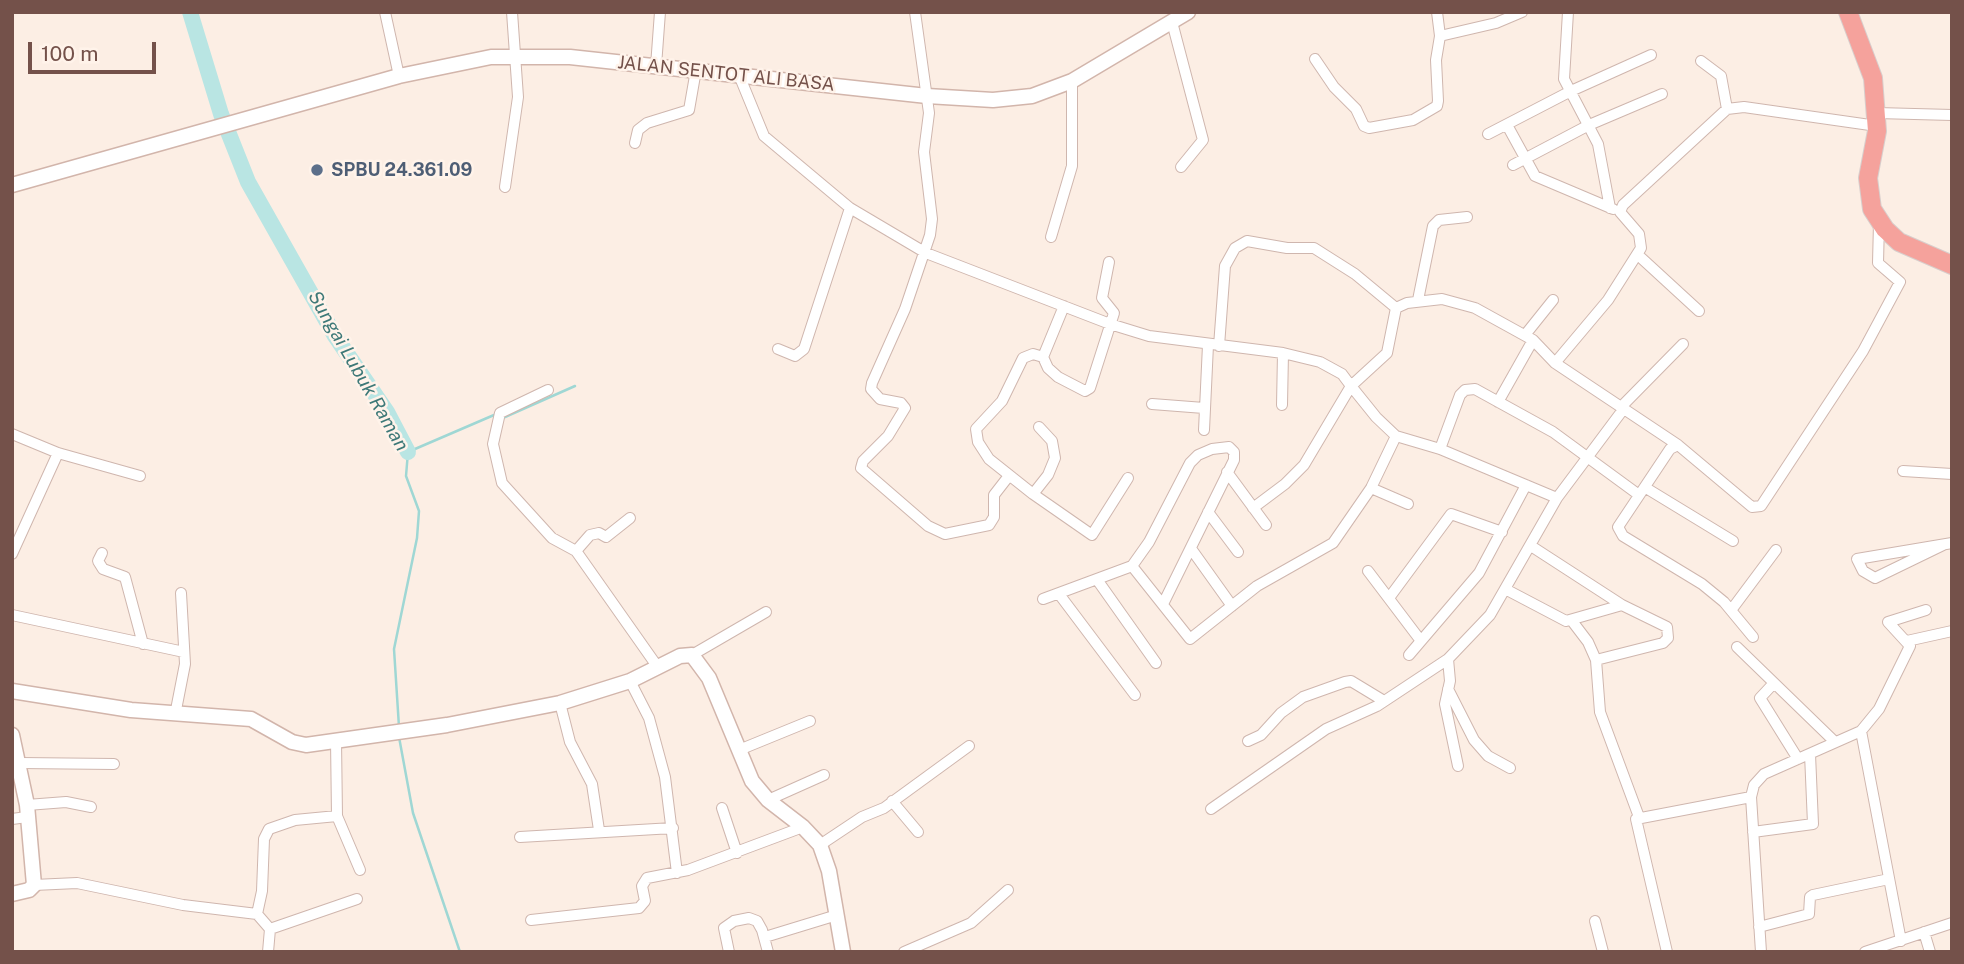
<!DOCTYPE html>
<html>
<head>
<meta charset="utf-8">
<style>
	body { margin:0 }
	#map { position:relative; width:1964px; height:964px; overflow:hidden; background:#fceee4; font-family:"Public Sans",sans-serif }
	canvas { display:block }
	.frame { position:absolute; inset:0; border:14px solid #74514a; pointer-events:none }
	.scale { position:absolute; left:28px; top:42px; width:128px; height:32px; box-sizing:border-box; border:4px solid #74514a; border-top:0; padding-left:9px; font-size:21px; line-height:24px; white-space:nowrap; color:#74514a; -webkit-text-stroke:5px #fff3ea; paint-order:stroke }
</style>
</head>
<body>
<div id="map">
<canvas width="1964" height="964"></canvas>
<div class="frame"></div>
<div class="scale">100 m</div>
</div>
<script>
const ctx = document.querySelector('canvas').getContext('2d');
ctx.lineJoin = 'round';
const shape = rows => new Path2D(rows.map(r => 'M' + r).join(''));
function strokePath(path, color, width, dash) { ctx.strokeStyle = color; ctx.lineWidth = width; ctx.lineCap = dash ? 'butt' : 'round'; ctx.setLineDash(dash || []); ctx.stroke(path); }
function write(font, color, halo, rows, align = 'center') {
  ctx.font = font + ' "Public Sans",sans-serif'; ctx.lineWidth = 5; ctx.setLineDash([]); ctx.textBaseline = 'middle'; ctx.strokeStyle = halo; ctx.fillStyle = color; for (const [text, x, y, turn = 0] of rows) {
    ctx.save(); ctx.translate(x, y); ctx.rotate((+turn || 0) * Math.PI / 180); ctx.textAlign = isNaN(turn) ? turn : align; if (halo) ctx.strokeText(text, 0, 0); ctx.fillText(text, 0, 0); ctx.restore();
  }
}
const stream = shape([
	[505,417,575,386],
	[399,727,394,649,417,538,419,511,406,476,408,452,494,415],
	[399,737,413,813,460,952]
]);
const river = shape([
	[190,12,221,114,248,182,335,336,387,412,408,452]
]);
const street = shape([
	[385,12,399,76],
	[915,12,929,113,924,152,932,219,930,235,905,309,872,383,871,389,880,399,901,403,905,408,888,436,863,461,861,468,928,526,945,534,989,525,994,517,994,495,1008,477],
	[1568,12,1564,79,1598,144,1610,208],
	[1172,22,1203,140,1181,167],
	[1440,36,1496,23,1522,12],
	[1315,59,1334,87,1356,109,1364,126,1369,128,1413,120,1437,106,1438,101,1436,60,1440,36,1437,12],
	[1701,61,1721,76,1727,109],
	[656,66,660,12],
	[739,75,764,136,850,208,926,253,1110,324,1149,336,1283,353,1320,362,1342,374,1351,386,1376,417,1396,436,1440,449,1557,498,1622,411,1621,407,1555,363,1533,340,1475,308,1442,299,1407,303,1396,308,1387,353,1351,386,1304,465,1285,484,1253,508],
	[1877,113,1952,115],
	[1507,125,1535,176,1613,209],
	[1488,134,1571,91,1651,55],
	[635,143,638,130,647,123,689,110,696,70],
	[1513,165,1589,125,1662,94],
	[505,187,518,97,512,12],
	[1051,237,1072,166,1072,81],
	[1638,255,1699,311],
	[1418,300,1433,226,1439,220,1467,217],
	[1525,335,1553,300],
	[1219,346,1225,266,1235,248,1247,241,1287,248,1314,248,1355,274,1396,308],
	[778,349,795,356,804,349,850,208],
	[1043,357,1048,368,1058,377,1085,391,1090,388,1114,313,1102,298,1109,262],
	[1555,363,1608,300,1641,248,1639,234,1620,212,1623,205,1727,109,1744,107,1877,126],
	[548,390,500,413,493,444,502,483,552,538,576,551,657,666],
	[1498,402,1533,340],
	[1152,404,1204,408],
	[1282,405,1283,353],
	[1039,427,1052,441,1055,458,1048,475,1033,494,989,459,978,442,976,429,1002,401,1023,358,1033,354,1043,357,1064,306],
	[1204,430,1208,345],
	[12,434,58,453,140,476],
	[1678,445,1621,407,1683,344],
	[1440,449,1460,395,1465,390,1475,389,1553,432,1639,495],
	[1903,471,1952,474],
	[1227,472,1266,525],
	[1371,488,1408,504],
	[1646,488,1733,541],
	[1033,494,1092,535,1128,478],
	[1208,512,1238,552],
	[1943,545,1875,578,1863,571,1857,559,1952,543],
	[1531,546,1622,605],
	[1192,550,1232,606],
	[576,551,590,535,599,533,606,537,630,518],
	[102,553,98,561,103,569,125,577,143,644],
	[12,554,58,453],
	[1132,566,1190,639,1257,586,1333,543,1371,488,1396,436],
	[1368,571,1421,641],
	[1098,581,1156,663],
	[1507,590,1566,621,1622,605,1667,627,1668,638,1663,643,1596,660],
	[1059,594,1135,695],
	[1389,598,1451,514,1502,532],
	[1043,599,1132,566,1149,542,1190,463,1198,455,1212,449,1229,447,1234,452,1234,460,1163,604],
	[1732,609,1776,550],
	[12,615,184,652],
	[1572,621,1588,642,1596,660,1600,712,1639,817],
	[1753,637,1724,602,1702,584,1623,536,1618,527,1670,449,1678,445,1752,507,1761,506,1863,351,1900,282,1878,263,1879,223],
	[1907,641,1952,631],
	[1737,647,1835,742],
	[692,655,766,612],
	[1409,655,1479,573,1526,485],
	[1448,659,1450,681,1445,704,1458,766],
	[630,681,649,718,665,777,677,873],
	[1774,683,1760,698,1798,759],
	[1448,689,1474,740,1488,756,1510,768],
	[560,703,570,742,592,784,599,830],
	[175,715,185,664,181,593],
	[1861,731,1901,941],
	[336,740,337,816,360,870],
	[1248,741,1261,735,1281,713,1303,697,1345,682,1351,681,1384,701],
	[739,750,810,721],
	[20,763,114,764],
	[768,800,824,775],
	[892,801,918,832],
	[27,805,66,802,91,807],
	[722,808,737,853],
	[1211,809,1326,729,1377,706,1448,659,1490,615,1557,498],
	[12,819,27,817],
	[1753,832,1813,824,1810,754],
	[520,837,673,828],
	[820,845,862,817,884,808,969,746],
	[34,885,77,883,183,905,257,914,270,929,268,952],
	[257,914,262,891,264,839,269,829,295,820,337,816],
	[531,920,639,908,645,901,642,886,647,878,688,870,803,827],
	[1595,921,1603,952],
	[1759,927,1809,914,1810,897,1813,895,1889,879],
	[270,929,357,899],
	[1924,932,1930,952],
	[765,937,837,915],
	[729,952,724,928,734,921,749,918,757,921,762,930,768,952],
	[904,952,971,923,1008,890],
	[1667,952,1636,819,1751,797],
	[1761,952,1751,797,1754,785,1764,774,1861,731,1879,709,1910,646,1888,622,1926,610],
	[1865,952,1952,923]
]);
const secondary = shape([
	[12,185,399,76,491,57,570,57,927,96,993,100,1032,96,1072,81,1188,12],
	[12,691,131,710,251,719,292,742,306,745,447,725,560,703,630,681,680,656,692,655,709,678,752,781,768,800,803,827,820,845,829,871,843,952],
	[12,735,27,805,34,885,29,890,12,894]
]);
const highway = shape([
	[1848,12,1873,78,1877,131,1868,178,1872,209,1885,229,1899,242,1952,265]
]);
const markers = [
	[317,170,7,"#5c6f8a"]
];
const streetNames = [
	["JALAN SENTOT ALI BASA",726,74,6]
];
const serviceNames = [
	["SPBU 24.361.09",331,170]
];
const waterNames = [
	["Sungai Lubuk Raman",358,371,60]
];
strokePath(stream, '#9fd7d4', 2.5);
strokePath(river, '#b9e5e3', 16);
strokePath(street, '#cfb6ae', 12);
strokePath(secondary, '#d2b5ab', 17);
strokePath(highway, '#d8cecc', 20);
strokePath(street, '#fff', 10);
strokePath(secondary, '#fff', 14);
strokePath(highway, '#f5a29c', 18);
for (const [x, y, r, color] of markers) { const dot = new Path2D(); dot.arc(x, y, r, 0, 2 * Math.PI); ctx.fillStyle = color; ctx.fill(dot); strokePath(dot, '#fff3ea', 2.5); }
write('18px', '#74514a', '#fff3ea', streetNames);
write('bold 18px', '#4e5e75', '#fff3ea', serviceNames, 'left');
write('italic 19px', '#3e7978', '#fff3ea', waterNames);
</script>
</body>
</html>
